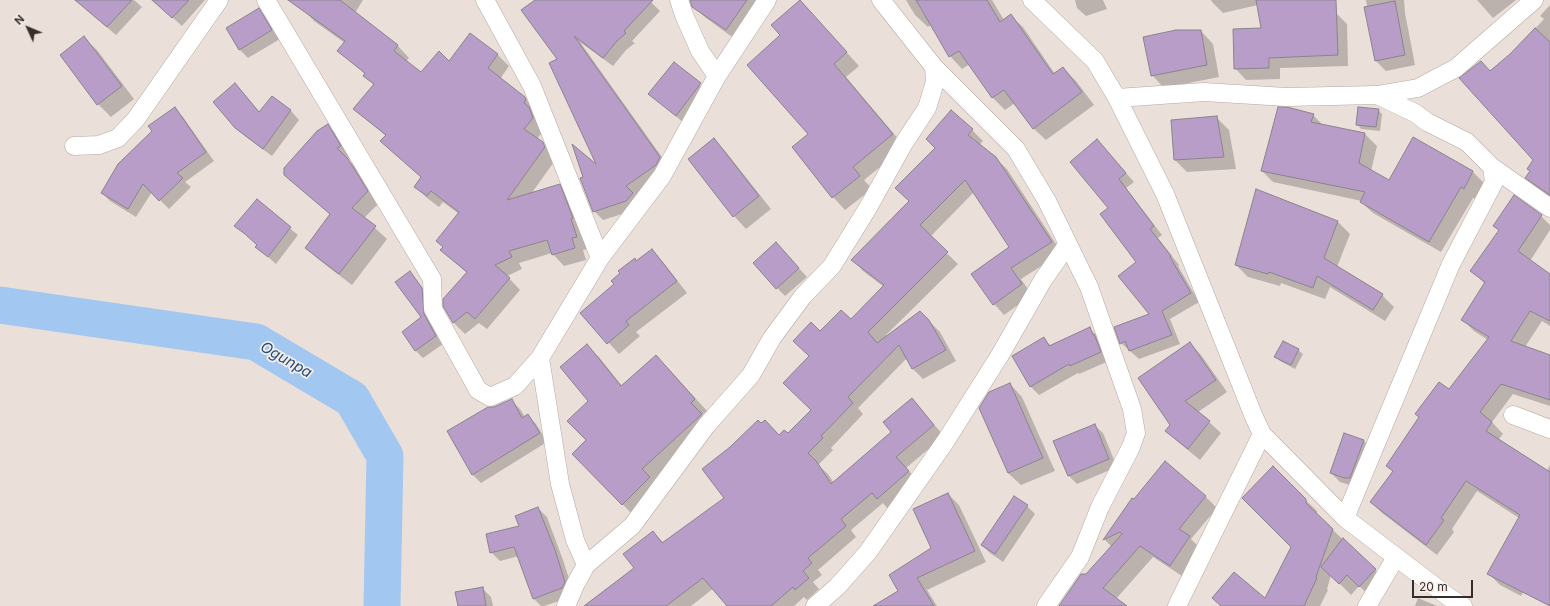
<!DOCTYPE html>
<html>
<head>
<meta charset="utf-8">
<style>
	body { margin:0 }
	#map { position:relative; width:1550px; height:606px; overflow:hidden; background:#ebdfd9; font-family:Inter,sans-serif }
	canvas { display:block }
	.north { position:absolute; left:8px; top:8px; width:40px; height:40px; -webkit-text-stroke:3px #f9ede6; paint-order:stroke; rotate:314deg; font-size:11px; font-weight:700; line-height:16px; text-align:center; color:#342f2d }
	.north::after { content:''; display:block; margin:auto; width:14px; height:18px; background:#342f2d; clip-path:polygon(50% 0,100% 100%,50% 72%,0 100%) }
	.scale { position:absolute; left:1412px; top:580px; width:61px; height:18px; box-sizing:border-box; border:2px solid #342f2d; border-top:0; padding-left:5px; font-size:12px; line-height:14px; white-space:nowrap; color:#342f2d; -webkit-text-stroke:3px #f9ede6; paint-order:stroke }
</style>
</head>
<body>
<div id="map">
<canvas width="1550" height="606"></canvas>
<div class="north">N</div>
<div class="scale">20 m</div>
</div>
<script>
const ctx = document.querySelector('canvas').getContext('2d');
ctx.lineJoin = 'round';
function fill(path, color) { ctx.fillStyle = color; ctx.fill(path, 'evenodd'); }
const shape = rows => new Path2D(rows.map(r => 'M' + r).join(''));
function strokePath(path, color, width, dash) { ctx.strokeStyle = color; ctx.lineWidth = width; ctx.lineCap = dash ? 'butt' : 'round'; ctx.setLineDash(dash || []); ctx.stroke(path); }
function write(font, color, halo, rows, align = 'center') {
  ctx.font = font + ' Inter,sans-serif'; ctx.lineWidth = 3.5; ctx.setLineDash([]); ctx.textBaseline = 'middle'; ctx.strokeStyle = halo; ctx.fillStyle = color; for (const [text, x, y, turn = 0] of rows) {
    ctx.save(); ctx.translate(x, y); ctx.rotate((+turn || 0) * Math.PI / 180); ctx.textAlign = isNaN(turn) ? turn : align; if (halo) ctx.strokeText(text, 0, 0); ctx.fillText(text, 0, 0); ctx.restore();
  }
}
const shadow = shape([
	[75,0,134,0,142,7,116,35],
	[155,0,205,0,182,26,163,9],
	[309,0,363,0,355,13,398,46,409,58,406,61,421,73,449,62,470,34,498,55,509,66,500,79,525,98,536,110,544,130,537,139,554,155,556,159,531,194,559,185,571,197,588,249,583,250,586,260,564,266,552,253,519,263,522,269,507,276,520,290,487,329,479,323,465,334,454,323,444,306,467,273,441,250,459,214,443,202,439,207,427,198,416,187,422,178,386,136,355,109,374,85,364,76,365,74,339,51,345,43,314,21,303,9],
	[536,0,649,0,660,11,632,41,635,43,626,50,613,66,580,42,669,167,665,174,635,196,642,203,635,210,603,220,594,211,599,168],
	[697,0,769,0,739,42,706,18,693,6],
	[906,0,992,0,1004,20,1010,15,1023,27,1055,74,1063,68,1076,81,1094,105,1046,140,1033,128,1015,103,1005,110,993,98,970,64,962,69,950,56,931,25,928,27,915,15],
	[1075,0,1103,0,1107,9,1086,16,1077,8],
	[1211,0,1303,0,1336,13,1347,24,1348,66,1280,68,1280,79,1246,80,1235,68,1262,29,1258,5,1223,13,1212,2],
	[1366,0,1404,0,1405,13,1415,65,1386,71,1376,61],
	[1477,0,1516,0,1493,18],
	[800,1,859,66,846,77,905,147,864,180,872,189,845,210,833,197,810,134,781,36],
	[1550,5,1550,198,1538,189,1526,177,1531,171,1534,160,1491,72,1511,55,1544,19,1540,16],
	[259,10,267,18,280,39,248,58,240,50,227,28],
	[1201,31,1213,44,1219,77,1164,88,1152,75],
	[84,38,97,50,134,99,111,117,98,104,61,55],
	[674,63,709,93,685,124,650,94],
	[235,84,260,113,272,97,291,111,299,120,272,156,245,136,235,127],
	[175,108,183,117,214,161,185,182,191,187,169,209,152,192,136,217,110,201,102,193,153,131],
	[1378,110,1382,114,1380,131,1361,129,1357,124],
	[1313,115,1324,126,1365,134,1377,146,1371,171,1389,181,1473,172,1484,183,1476,199,1473,198,1441,252,1373,213,1361,202,1362,201,1273,182,1262,171],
	[1216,117,1229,130,1236,169,1187,172,1175,160],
	[327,125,339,137,352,158,348,160,360,171,379,203,364,218,387,239,352,285,318,259,306,248,331,215,285,174],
	[972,130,983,141,979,145,995,158,1007,169,1062,253,1021,279,1032,295,1004,315,994,304,1010,247,974,192,930,237,958,264,886,335,887,336,920,312,940,332,956,361,923,379,913,369,907,358,858,408,863,414,831,448,833,450,818,465,828,474,834,483,893,432,912,399,944,436,906,468,919,482,888,509,883,503,851,530,856,537,818,570,822,575,813,582,819,589,807,600,804,597,794,606,729,606,714,588,691,606,602,606,635,568,653,532,664,543,726,498,779,436,788,435,812,410,810,356,820,332,851,320,884,287,863,271,853,260,910,201],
	[714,140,726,152,771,209,746,229,734,216],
	[1105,149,1134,182,1126,188,1162,235,1158,238,1179,265,1178,266,1199,302,1170,319,1180,344,1139,359,1121,343,1150,314,1137,262,1110,208],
	[1256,190,1338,222,1350,234,1337,267,1382,295,1394,307,1385,321,1330,287,1325,299,1281,283,1280,286,1248,277,1236,265],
	[257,201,298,235,276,264,257,247,258,246,254,241,235,226],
	[1541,216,1550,225,1550,230,1530,261,1550,275,1550,326,1542,321,1525,347,1550,356,1550,406,1513,394,1492,422,1503,434,1498,440,1547,471,1550,465,1550,580,1535,572,1521,596,1500,585,1489,574,1519,518,1477,491,1452,529,1454,532,1437,555,1382,513,1371,502,1394,472,1388,466,1449,391,1488,340,1474,331,1463,320,1485,284,1472,271,1500,231,1494,226],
	[652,250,663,262,687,293,636,332,640,336,619,354,582,313,615,284,637,262],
	[784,252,807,277,785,296,777,288],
	[410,273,429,296,443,344,423,358,416,351,403,332,423,318],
	[1089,328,1098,337,1109,361,1079,374,1078,373,1039,395,1031,387,1044,338,1051,346],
	[1190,343,1201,355,1227,392,1198,412,1221,433,1200,460,1178,442,1167,431,1171,425],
	[587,346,599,357,622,386,668,368,707,411,702,415,713,426,653,481,662,490,634,516,573,454,587,440,589,401],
	[1298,350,1303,354,1295,369,1280,361,1276,357],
	[1010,384,1022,397,1055,471,1021,485,1008,473],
	[511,400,520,409,525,417,528,416,536,424,547,442,481,483,473,475,494,408],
	[1094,425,1103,433,1117,467,1077,484,1068,475],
	[1364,441,1372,449,1353,486,1340,482,1331,473],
	[1165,463,1206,497,1217,508,1191,539,1201,549,1182,576,1153,557,1116,599,1125,606,1062,606,1086,575,1112,547,1105,540,1132,499,1134,500],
	[1273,468,1317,511,1317,515,1387,581,1371,597,1359,586,1351,595,1331,575,1327,589,1328,590,1320,606,1221,606,1213,598,1265,600,1292,546],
	[948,494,959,505,986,562,927,590,937,606,875,606,900,591,933,549],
	[1027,506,1035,514,1003,562,990,553,982,545],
	[538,508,547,517,563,560,573,591,571,597,544,606,541,606,533,598,519,556,500,561,491,552,520,527],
	[482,588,491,597,493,606,459,606],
	[1418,598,1437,606,1415,606]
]);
const river = shape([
	[0,305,256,342,352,399,385,456,382,606]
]);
const building = shape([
	[75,0,132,0,107,27,75,0],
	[152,0,189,0,172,18,152,0],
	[288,0,340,0,398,45,394,51,421,72,439,51,449,61,470,33,498,54,488,68,525,97,526,100,524,103,529,107,533,118,524,129,543,142,545,147,507,200,560,184,573,218,571,219,577,237,572,238,575,248,552,255,547,240,509,251,512,257,495,265,510,278,475,319,467,312,453,323,443,306,443,299,467,272,440,250,443,247,436,241,459,212,431,191,427,196,414,187,421,177,380,141,386,135,353,109,374,84,363,76,365,73,337,51,345,41,288,0],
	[535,0,653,0,624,31,626,33,617,41,603,58,574,36,660,157,656,165,626,186,633,193,626,201,593,212,580,178,583,177,572,144,596,164,549,63,557,59,521,10,535,0],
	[690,0,747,0,726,30,692,7,690,0],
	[800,0,847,52,834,64,893,134,853,167,860,176,832,198,792,147,808,134,747,65,780,35,771,25,800,0],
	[916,0,987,0,1000,22,1011,14,1053,74,1063,67,1082,92,1033,129,1004,90,992,98,959,51,949,57,916,0],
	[1256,0,1336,0,1338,55,1269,58,1269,68,1234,69,1233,29,1261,28,1256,0],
	[1395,1,1405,55,1375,61,1364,7,1395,1],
	[259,8,272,30,239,50,226,28,259,8],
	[1535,28,1550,42,1550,195,1525,178,1530,171,1527,169,1533,160,1459,78,1481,61,1490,71,1510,54,1535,28],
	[1176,30,1201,30,1207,65,1151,76,1143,37,1176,30],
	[84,36,122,86,97,105,60,55,84,36],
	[674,62,701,83,676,116,648,94,674,62],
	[235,83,259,112,272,96,291,110,263,149,235,128,213,102,235,83],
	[175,107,206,152,177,173,183,178,159,201,143,184,128,209,101,193,118,164,152,131,148,126,175,107],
	[1278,107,1287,107,1314,114,1311,122,1365,133,1359,163,1389,180,1413,137,1473,171,1464,189,1461,187,1429,242,1360,202,1365,192,1261,171,1278,107],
	[1358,107,1379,109,1376,127,1356,125,1358,107],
	[951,110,973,129,968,135,996,157,1052,242,1011,268,1022,284,993,305,971,274,1009,247,965,180,920,225,948,252,868,332,877,343,920,311,929,320,946,350,912,369,899,345,848,397,853,403,821,436,823,438,808,453,817,462,831,484,891,432,883,422,912,398,934,425,896,457,909,471,877,499,872,493,841,519,846,526,808,558,812,563,803,571,809,578,795,590,793,587,771,606,727,606,703,578,666,606,584,606,634,568,623,554,653,531,662,543,724,498,702,469,730,447,758,420,761,423,765,420,779,435,784,430,788,433,811,410,783,383,809,356,793,341,811,322,820,331,841,310,851,319,884,285,851,260,909,201,895,188,935,148,926,139,951,110],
	[1217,116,1224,157,1174,160,1171,120,1217,116],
	[328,124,341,146,337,148,348,159,368,191,352,208,376,226,339,274,305,248,330,214,284,175,284,168,317,131,328,124],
	[714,138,759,196,733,217,688,159,714,138],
	[1097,139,1126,173,1119,179,1154,226,1150,229,1171,256,1170,257,1191,293,1162,311,1172,335,1129,351,1125,341,1120,344,1114,327,1149,314,1118,276,1136,262,1100,214,1108,208,1070,162,1097,139],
	[1256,189,1338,221,1324,258,1383,294,1373,310,1317,276,1313,288,1269,272,1268,274,1235,265,1256,189],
	[1514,195,1542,215,1518,251,1550,274,1550,321,1530,311,1511,341,1550,355,1550,400,1501,384,1480,412,1492,422,1486,431,1550,472,1550,606,1487,574,1520,515,1466,481,1441,518,1444,520,1426,545,1370,502,1393,471,1386,466,1419,417,1415,414,1439,382,1449,389,1489,337,1461,320,1485,282,1470,271,1499,230,1493,226,1514,195],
	[257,199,291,227,268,257,255,247,257,245,245,234,234,226,257,199],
	[776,242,799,268,776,289,753,263,776,242],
	[652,249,677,281,626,321,629,325,607,344,580,313,614,284,611,281,620,273,618,271,635,258,636,261,652,249],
	[410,271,422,288,424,314,436,336,415,351,402,332,421,317,395,282,410,271],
	[1090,327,1093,335,1094,334,1101,352,1070,366,1069,364,1030,387,1012,356,1044,337,1049,346,1090,327],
	[1283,341,1299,349,1291,365,1274,357,1283,341],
	[1190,342,1216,380,1185,401,1210,421,1188,449,1165,431,1170,425,1138,378,1190,342],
	[587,344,621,386,656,355,695,399,691,403,702,414,642,469,650,477,622,505,572,454,586,440,567,421,588,401,560,367,587,344],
	[1010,383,1043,458,1008,473,979,408,989,392,1010,383],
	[512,399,522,418,528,414,540,433,472,475,447,431,488,407,494,407,512,399],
	[1095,424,1109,459,1068,476,1053,441,1095,424],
	[1344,433,1364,440,1350,478,1344,478,1330,473,1344,433],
	[1165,461,1206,496,1179,529,1190,536,1170,566,1140,546,1103,588,1127,606,1059,606,1081,574,1086,574,1122,534,1120,532,1103,540,1132,498,1134,499,1165,461],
	[1273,466,1306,499,1306,503,1333,529,1316,577,1317,578,1304,606,1221,606,1212,598,1234,572,1265,598,1291,547,1242,498,1273,466],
	[948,493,975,551,917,578,934,606,873,606,898,591,889,575,931,548,913,509,948,493],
	[1014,496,1028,505,995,554,981,545,1014,496],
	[538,507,555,550,565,582,562,588,533,599,514,547,490,553,486,534,519,526,515,516,538,507],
	[1343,538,1376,569,1359,587,1347,575,1339,584,1321,567,1343,538],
	[483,587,486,606,458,606,455,592,483,587]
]);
const minor = shape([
	[266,0,432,279,433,309,478,390,490,397,515,386,540,358],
	[485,0,532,86,600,258],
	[679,0,684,15,700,51,717,76],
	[881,0,934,67,1016,149,1047,201,1089,287,1132,409,1136,433,1131,447,1100,507,1080,557,1046,606],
	[1032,0,1095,61,1117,98,1165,194,1254,417,1262,434,1345,518,1450,598,1463,606],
	[1377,95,1415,113,1427,122,1467,142,1492,167,1550,208],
	[1117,98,1204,92,1286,97,1377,95,1418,88,1456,68,1534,0],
	[74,146,99,145,118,138,136,119,219,0],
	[1513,415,1550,429],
	[1345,518,1451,264,1494,182,1492,167],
	[586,565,575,540,560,484,540,358,600,258,662,176,717,76,767,0],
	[566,606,575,585,586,565,632,526,706,426,751,375,772,338,803,296,832,266,869,206,904,143,927,108,935,82,934,67],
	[815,606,837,587,868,552,945,442,1000,355,1043,280,1068,244],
	[1177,606,1262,434],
	[1367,606,1396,557]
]);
const waterNames = [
	["Ogunpa",286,360,30]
];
fill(shadow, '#0003');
strokePath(river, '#a2c7f0', 37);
fill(building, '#b99dc9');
strokePath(building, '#89838d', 1);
strokePath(minor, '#b4a8a2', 19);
strokePath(minor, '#fff', 18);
write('italic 15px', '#1c4f82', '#f9ede6', waterNames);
</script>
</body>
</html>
